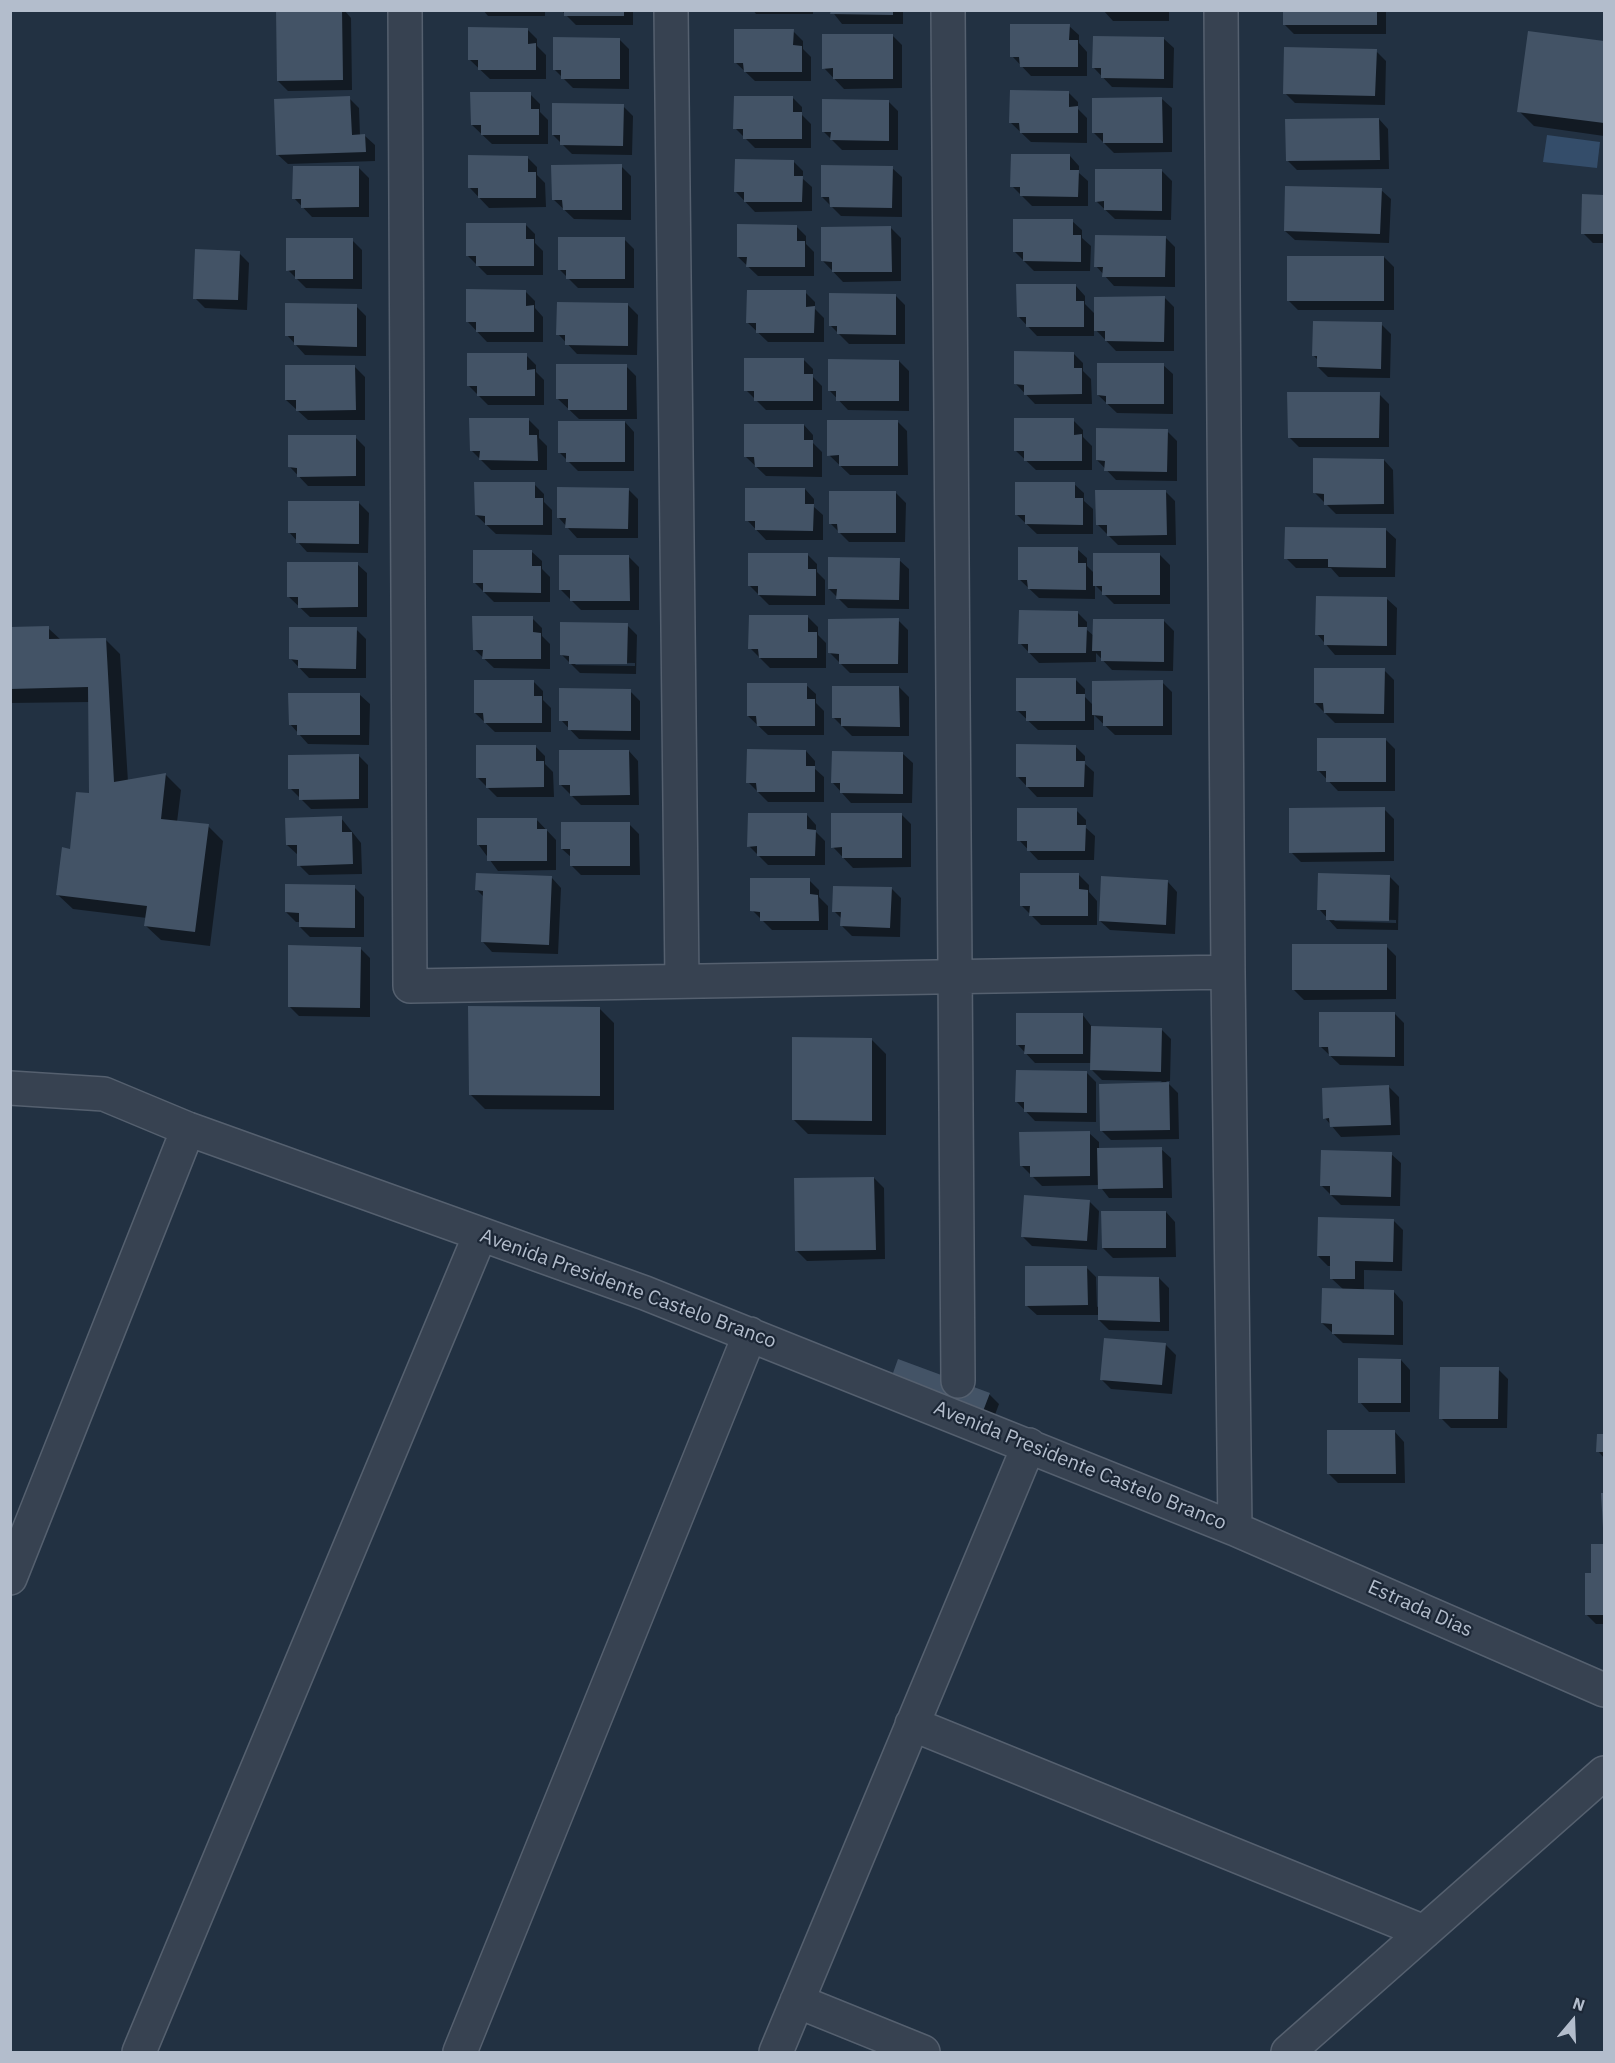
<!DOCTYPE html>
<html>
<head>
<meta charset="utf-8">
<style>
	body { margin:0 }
	#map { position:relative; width:1615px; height:2063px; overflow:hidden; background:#223142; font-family:"IBM Plex Sans",sans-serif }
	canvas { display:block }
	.frame { position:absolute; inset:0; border:12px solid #b3bdcc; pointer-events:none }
	.north { position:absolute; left:1543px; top:1991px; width:60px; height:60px; -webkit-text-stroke:4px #1c2736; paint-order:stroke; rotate:19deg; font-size:16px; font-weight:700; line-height:24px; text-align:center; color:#b3bdcc }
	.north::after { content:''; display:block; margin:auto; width:21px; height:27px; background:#b3bdcc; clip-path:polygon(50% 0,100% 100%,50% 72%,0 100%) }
</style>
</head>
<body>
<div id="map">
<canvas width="1615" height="2063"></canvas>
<div class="frame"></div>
<div class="north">N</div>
</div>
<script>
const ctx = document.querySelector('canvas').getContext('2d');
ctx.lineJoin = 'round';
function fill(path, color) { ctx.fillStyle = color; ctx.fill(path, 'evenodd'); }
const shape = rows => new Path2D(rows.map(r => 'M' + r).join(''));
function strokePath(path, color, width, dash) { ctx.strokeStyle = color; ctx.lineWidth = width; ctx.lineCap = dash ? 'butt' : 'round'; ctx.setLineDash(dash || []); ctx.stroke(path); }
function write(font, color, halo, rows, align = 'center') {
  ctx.font = font + ' "IBM Plex Sans",sans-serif'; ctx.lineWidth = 4.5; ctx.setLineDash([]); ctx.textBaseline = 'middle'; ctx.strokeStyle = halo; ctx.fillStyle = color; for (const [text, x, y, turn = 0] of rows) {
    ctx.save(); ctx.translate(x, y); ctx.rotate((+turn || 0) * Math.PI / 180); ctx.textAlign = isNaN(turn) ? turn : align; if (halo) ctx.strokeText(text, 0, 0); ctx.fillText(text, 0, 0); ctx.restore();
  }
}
const water = shape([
	[1547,135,1600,142,1597,168,1543,162]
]);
const shadow = shape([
	[278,10,344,10,351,18,352,90,288,91,278,81],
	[483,10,545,10,545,16,488,16],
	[561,10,633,10,633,25,576,25],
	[753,10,813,10,813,14,756,14],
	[831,10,903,10,903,24,842,24],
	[1103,10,1169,10,1169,21,1113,21],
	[1284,10,1386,10,1386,34,1294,34,1284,24],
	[1069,26,1079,35,1079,43,1087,52,1087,76,1031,76,1012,56],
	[527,29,537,39,537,46,546,55,546,79,490,79,470,60],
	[793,31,803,41,803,49,811,57,811,81,755,81,735,62],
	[1529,33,1604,43,1604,136,1534,126,1519,111],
	[892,35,902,45,902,88,844,89,824,68],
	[619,39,629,49,629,89,573,88,554,69],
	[1164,39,1174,48,1173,88,1112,87,1094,68],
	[1376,51,1386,61,1385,105,1295,103,1285,93],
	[1068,92,1078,102,1078,109,1087,118,1087,143,1031,142,1011,123],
	[530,94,540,104,540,112,548,120,548,144,492,144,472,125],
	[792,97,802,107,802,115,811,124,811,148,755,148,735,128],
	[349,98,359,108,360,136,365,136,375,145,375,161,288,164,278,155],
	[1162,99,1172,108,1172,152,1114,153,1093,132],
	[888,101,898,111,898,150,842,150,823,131],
	[623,106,633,116,632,155,572,154,553,135],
	[1379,119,1388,129,1389,169,1297,170,1287,160],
	[1070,156,1079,166,1079,173,1088,181,1088,206,1032,206,1012,186],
	[527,157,537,167,537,175,545,183,546,207,489,208,470,188],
	[793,161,803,171,803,179,812,187,812,211,755,212,736,192],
	[621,166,631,176,631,220,574,219,553,199],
	[359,168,369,178,369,217,312,217,294,198],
	[892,168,902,177,902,217,841,216,822,197],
	[1162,171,1172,181,1171,220,1115,219,1096,201],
	[1381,190,1391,199,1389,243,1295,240,1285,231],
	[1583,196,1604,196,1604,243,1593,243,1583,233],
	[1072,221,1082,230,1082,238,1091,246,1090,271,1034,271,1014,251],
	[525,224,535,234,535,243,543,251,543,275,487,275,468,256],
	[796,226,806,236,806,244,814,252,814,276,758,276,738,257],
	[891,228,901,238,901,281,843,282,823,261],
	[1165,237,1175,247,1175,287,1114,286,1096,266],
	[624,239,634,249,634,288,578,288,559,269],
	[352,240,362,250,362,289,306,288,288,270],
	[239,253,249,263,247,310,205,308,195,298],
	[1384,257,1394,267,1394,310,1298,310,1288,300],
	[1076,286,1085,296,1085,304,1095,314,1164,297,1174,307,1174,351,1116,351,1094,328,1094,336,1037,336,1018,316],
	[525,291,535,301,535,308,543,317,543,342,487,342,468,322],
	[805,292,815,302,815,309,824,318,824,342,768,342,748,323],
	[895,295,905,305,905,344,849,344,830,325],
	[628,305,638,315,637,355,577,354,558,334],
	[356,306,366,316,366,356,305,355,287,335],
	[1381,324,1391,334,1390,378,1328,377,1318,367,1319,361,1313,355],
	[1073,353,1083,363,1083,371,1091,379,1092,404,1035,404,1016,384],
	[526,355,536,365,536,372,544,380,544,405,488,405,469,386],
	[803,359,813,369,813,377,822,386,822,410,766,410,746,390],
	[899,361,909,371,909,411,848,410,829,390],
	[1163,365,1173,374,1173,414,1117,413,1098,395],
	[626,366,636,376,637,419,579,419,558,399],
	[355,367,365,377,365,420,308,420,286,400],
	[1379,394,1389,404,1389,447,1299,447,1289,437],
	[529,420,539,430,539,438,547,446,547,470,491,470,471,450],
	[1073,420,1083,430,1083,437,1092,446,1092,470,1036,470,1016,451],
	[897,421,907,431,908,475,850,475,829,455],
	[625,422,634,432,634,471,578,471,559,452],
	[804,425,813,435,813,443,822,452,822,477,766,476,746,457],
	[1167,431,1177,441,1177,481,1116,480,1097,460],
	[355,437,365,447,365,486,308,486,290,467],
	[1384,460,1393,470,1394,514,1336,514,1315,493],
	[534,484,544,494,544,502,552,510,552,535,496,534,476,515],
	[1074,484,1084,493,1084,501,1093,509,1093,534,1037,534,1016,514],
	[628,489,638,499,638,538,577,538,559,518],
	[805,489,814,499,814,507,823,515,823,540,766,540,747,520],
	[1165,491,1175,501,1176,545,1118,545,1097,524],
	[896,493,906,503,905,542,849,542,830,523],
	[359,503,369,513,368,553,307,552,289,532],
	[1386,530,1396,539,1395,577,1339,577,1331,568,1296,568,1286,558],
	[1077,549,1087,558,1087,566,1095,574,1160,555,1170,565,1170,604,1114,604,1095,585,1095,599,1039,598,1019,579],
	[532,552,542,561,542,569,550,577,550,602,494,602,474,582],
	[807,554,817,564,817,572,825,580,825,605,769,605,749,585],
	[629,557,639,567,639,610,581,610,561,590],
	[899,560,909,569,909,609,848,608,829,589],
	[357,564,367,573,367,617,310,617,289,597],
	[1387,599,1397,608,1396,655,1335,655,1317,634],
	[1077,612,1087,622,1087,630,1094,636,1164,621,1174,631,1173,671,1112,670,1096,653,1096,662,1039,663,1020,643],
	[808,617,818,627,818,635,826,643,826,668,770,668,750,648],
	[532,618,542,628,542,636,550,644,550,669,494,668,474,649],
	[898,620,908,630,908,673,850,673,830,653],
	[627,625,637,635,636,674,580,673,562,655],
	[573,662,635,663,635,666,576,665],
	[48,628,61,640,105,639,120,654,128,782,166,775,181,790,177,822,208,826,223,841,210,946,161,940,146,926,147,918,73,909,58,895,90,795,90,702,10,703,10,629],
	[356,629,366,639,366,678,309,678,291,659],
	[1384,670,1394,680,1394,723,1335,723,1315,703],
	[1075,679,1085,689,1085,697,1094,706,1162,682,1172,692,1172,735,1115,735,1094,715,1094,730,1038,730,1018,711],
	[533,681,543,691,543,700,551,708,551,732,495,732,475,713],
	[806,685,816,694,816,703,824,711,824,735,768,735,748,716],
	[899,687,909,697,909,736,852,736,833,717],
	[630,691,640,701,640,740,579,739,561,720],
	[360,695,370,704,369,745,308,744,290,724],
	[1385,739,1395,749,1395,791,1338,791,1318,770],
	[535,746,545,756,545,764,553,772,554,797,497,797,478,778],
	[1075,746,1085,756,1085,764,1094,772,1093,797,1037,797,1018,777],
	[629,751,638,761,639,805,581,805,560,784],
	[806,751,815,761,815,769,824,777,824,802,768,802,748,782],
	[903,754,913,763,912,803,851,803,833,783],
	[358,755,368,765,368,808,311,809,290,788],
	[1384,809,1394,819,1394,861,1301,862,1291,852],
	[1076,810,1086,820,1086,828,1095,836,1094,860,1038,860,1019,840],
	[901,814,911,824,911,867,853,868,833,847],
	[807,815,816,825,816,832,825,841,825,865,768,865,749,846],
	[341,818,361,843,362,874,309,875,299,865,298,855,287,845],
	[536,819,556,840,556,870,498,871,478,844],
	[629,824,639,834,640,875,581,875,571,865,571,857,562,849],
	[1079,875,1089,885,1089,892,1097,901,1097,925,1041,925,1021,905],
	[1389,876,1399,886,1398,930,1337,929,1319,909],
	[1332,918,1396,920,1396,923,1335,921],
	[552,878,561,888,558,954,492,952,483,942,484,897,477,890],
	[809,880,819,890,819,897,828,906,828,930,772,930,752,910],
	[1168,882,1177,892,1175,934,1110,930,1100,921],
	[354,887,364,897,364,937,310,937,300,927,300,922,296,922,286,912],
	[891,888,901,898,900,937,852,936,842,926,842,919,834,911],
	[1386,946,1396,956,1396,999,1304,1000,1294,990],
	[360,948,370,958,370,1017,299,1016,289,1006],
	[599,1008,614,1023,614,1110,485,1109,470,1094],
	[1394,1013,1404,1023,1404,1066,1340,1065,1321,1047],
	[1082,1014,1092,1027,1161,1029,1171,1039,1170,1081,1166,1081,1178,1093,1179,1139,1111,1140,1101,1130,1162,1081,1102,1080,1092,1070,1092,1063,1035,1063,1017,1044],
	[871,1039,886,1054,886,1135,808,1134,793,1119],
	[1086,1072,1096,1082,1096,1122,1035,1121,1016,1101],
	[1389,1087,1399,1097,1400,1135,1341,1137,1325,1118],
	[1089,1133,1099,1142,1099,1149,1161,1149,1171,1158,1172,1198,1109,1198,1099,1185,1042,1186,1021,1165],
	[1391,1154,1401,1163,1400,1206,1341,1205,1322,1186],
	[874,1178,884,1188,885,1259,807,1261,797,1251],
	[1089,1201,1099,1211,1097,1250,1032,1246,1022,1236],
	[1166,1212,1175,1222,1176,1257,1113,1258,1103,1248],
	[1393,1220,1403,1230,1402,1271,1364,1270,1364,1291,1394,1292,1403,1302,1403,1345,1343,1343,1322,1323,1344,1290,1331,1278,1332,1266,1328,1266,1318,1256],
	[1086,1267,1096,1277,1097,1307,1159,1278,1169,1288,1169,1331,1109,1330,1099,1320,1099,1315,1037,1315,1027,1306],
	[1166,1345,1176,1355,1172,1394,1111,1389,1101,1379],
	[1401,1360,1410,1370,1410,1412,1369,1412,1360,1402],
	[1498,1369,1508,1379,1507,1428,1451,1428,1441,1418],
	[989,1394,999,1404,990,1428,900,1396],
	[1395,1432,1404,1442,1405,1483,1338,1483,1328,1473],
	[1598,1436,1604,1436,1604,1458,1598,1451],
	[1603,1495,1604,1495,1604,1533],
	[1593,1545,1604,1545,1604,1624,1596,1624,1586,1614,1592,1575]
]);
const building = shape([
	[276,10,342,10,343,80,277,81],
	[564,10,624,10,624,16,564,16],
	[831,10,893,10,893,15,830,14],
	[1283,10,1377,10,1377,25,1283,25],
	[1010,24,1070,24,1069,40,1078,40,1078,67,1020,67,1019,57,1010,57],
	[468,27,528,28,528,44,536,43,536,70,478,70,478,60,468,60],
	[734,29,794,29,793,45,802,46,802,72,744,72,743,63,734,63],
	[1528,31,1604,41,1604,123,1517,112],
	[822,34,893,34,893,79,833,79,833,68,822,69],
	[1093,36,1164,37,1164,79,1101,78,1101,68,1092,68],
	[553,37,620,38,620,79,561,79,561,70,553,70],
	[1284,47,1377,49,1375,96,1283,94],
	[1010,90,1069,91,1069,107,1078,106,1078,133,1020,133,1019,123,1009,123],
	[470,92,531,92,531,109,539,109,539,135,481,135,481,125,471,125],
	[350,96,352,135,365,134,366,152,276,155,274,99],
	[734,96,793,96,793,112,802,112,802,139,743,139,743,129,733,129],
	[1162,97,1163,143,1103,143,1103,133,1092,133,1092,98],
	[822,99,889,100,889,141,830,140,831,132,822,132],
	[552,103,624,104,623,146,560,145,560,135,552,135],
	[1379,118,1380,160,1286,161,1285,119],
	[1011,154,1070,154,1070,170,1079,170,1078,197,1020,196,1020,187,1010,187],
	[468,155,528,156,528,172,536,172,536,198,478,198,478,188,468,188],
	[735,159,794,160,794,176,803,176,802,202,744,202,744,192,734,192],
	[622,164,622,210,563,210,562,200,552,200,551,165],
	[821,165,893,166,892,208,830,207,829,197,821,197],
	[293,166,359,166,359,207,301,208,301,199,292,199],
	[1095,169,1162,169,1162,211,1104,210,1104,201,1095,202],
	[1285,186,1382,188,1380,234,1284,231],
	[1582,194,1604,195,1604,234,1581,234],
	[1013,219,1073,219,1073,235,1081,235,1081,262,1023,261,1023,252,1013,252],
	[466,223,526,223,526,239,534,239,534,266,476,266,476,256,466,256],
	[737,224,797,225,797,241,805,241,805,267,746,267,747,257,737,257],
	[891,226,892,272,832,272,832,262,821,261,821,227],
	[1095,235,1166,236,1165,277,1102,277,1103,267,1094,267],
	[558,237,625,237,625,279,566,279,566,270,558,270],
	[286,238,353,238,353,279,295,279,295,270,286,271],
	[195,249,240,251,238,300,193,299],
	[1287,256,1384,256,1384,301,1287,301],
	[1016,284,1076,284,1076,301,1084,301,1084,327,1026,327,1026,317,1017,317],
	[466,289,526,290,526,306,534,305,534,332,476,332,476,322,466,322],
	[747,290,806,290,806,307,815,306,814,333,756,333,756,323,746,323],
	[829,293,896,294,896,335,837,334,837,326,829,326],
	[1165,296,1164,342,1105,341,1105,331,1094,331,1094,297],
	[557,302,628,303,628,346,565,345,565,335,556,335],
	[285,303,357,304,357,347,294,345,294,336,285,336],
	[1313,321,1382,322,1381,369,1317,367,1317,356,1312,356],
	[1014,351,1074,352,1074,368,1082,368,1082,394,1024,395,1024,385,1014,384],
	[467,353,527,353,527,370,535,369,535,396,477,396,477,386,467,386],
	[744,358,804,358,804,374,813,374,813,401,754,401,754,391,744,391],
	[828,359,899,360,899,401,836,401,836,391,828,391],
	[1097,363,1164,363,1164,404,1106,404,1106,396,1097,395],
	[556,364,627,364,627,410,568,410,568,399,556,399],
	[285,365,355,365,356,410,296,411,296,400,285,400],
	[1287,392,1380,392,1379,438,1288,438],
	[469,418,529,418,529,435,537,435,538,461,479,460,480,451,470,451],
	[1014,418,1074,418,1074,435,1082,434,1082,461,1024,461,1024,451,1014,451],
	[827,420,898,420,898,466,839,466,839,455,827,456],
	[558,421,625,421,625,462,566,462,566,453,558,453],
	[744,424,804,424,804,440,813,440,813,467,755,467,754,457,744,457],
	[1096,428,1168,429,1167,472,1104,471,1105,461,1096,460],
	[288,435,356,435,356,476,297,477,297,468,288,467],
	[1313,458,1384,459,1384,504,1324,505,1324,494,1313,493],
	[474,482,535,482,535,498,543,498,543,525,485,525,485,516,475,515],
	[1015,482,1075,482,1075,498,1083,498,1083,525,1025,524,1025,515,1015,515],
	[557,487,629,488,628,529,565,528,566,518,557,518],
	[745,488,805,488,805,504,814,504,813,531,755,530,755,521,745,521],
	[1095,490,1166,490,1167,535,1107,536,1107,525,1096,525],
	[829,491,896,491,896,533,838,533,837,524,829,524],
	[288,501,359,501,359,544,296,543,296,533,288,533],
	[1285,527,1386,528,1386,568,1328,567,1328,559,1284,559],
	[1018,547,1078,547,1078,563,1086,563,1086,590,1028,589,1027,580,1018,580],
	[473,550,532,550,532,566,541,566,541,593,483,592,483,583,473,583],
	[748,553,808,553,808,569,816,569,816,596,758,595,758,586,748,586],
	[1093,553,1160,553,1160,595,1102,595,1102,586,1093,586],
	[559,555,629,555,630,601,570,601,570,590,559,590],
	[828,557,900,558,899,600,836,599,837,589,828,589],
	[287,562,358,562,358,607,298,608,298,597,287,597],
	[1316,596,1387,597,1387,646,1324,645,1324,635,1315,635],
	[1019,610,1078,611,1078,627,1087,627,1086,653,1028,653,1028,644,1018,644],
	[749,615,808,615,808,632,817,632,817,658,759,658,758,649,748,649],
	[472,616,533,616,533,632,541,633,541,659,482,659,483,650,473,650],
	[899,618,898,664,839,664,839,654,828,653,828,619],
	[1093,619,1164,619,1164,662,1101,661,1101,651,1092,651],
	[560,622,628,623,627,664,569,664,569,656,560,655],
	[49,626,49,639,106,638,114,782,166,773,161,819,209,824,195,932,144,926,147,906,56,895,62,847,70,849,76,792,89,793,88,687,10,689,10,627],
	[289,627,357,627,356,669,298,668,298,660,289,659],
	[1314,668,1385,668,1384,714,1324,713,1323,703,1314,703],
	[1016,678,1076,678,1076,694,1085,694,1085,721,1026,721,1026,711,1016,711],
	[474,680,534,680,534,696,542,696,542,723,484,723,483,713,474,713],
	[1163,680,1163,726,1103,726,1103,716,1092,715,1092,681],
	[747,683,807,683,807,699,815,699,815,726,757,726,756,716,747,716],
	[832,686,899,686,900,727,841,726,841,718,832,718],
	[559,688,631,689,631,731,568,730,568,721,559,721],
	[288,693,360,693,360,735,297,735,297,725,289,725],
	[1317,738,1386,738,1386,782,1326,782,1326,771,1317,771],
	[1016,744,1076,745,1076,761,1085,761,1084,787,1026,787,1026,777,1016,777],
	[476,745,536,745,536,761,544,761,544,787,486,788,486,778,476,778],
	[747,749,806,750,806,766,815,766,815,792,757,792,756,783,746,783],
	[559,750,629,750,630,795,570,796,570,785,559,785],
	[832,751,903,752,903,794,840,793,840,783,831,783],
	[359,754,359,799,299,800,299,789,288,789,288,755],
	[1385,807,1385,852,1289,853,1289,808],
	[1017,808,1077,808,1077,825,1086,825,1085,851,1027,851,1027,841,1017,841],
	[748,813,807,813,807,829,816,830,815,856,757,856,757,846,747,847],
	[831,813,902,813,902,858,842,858,842,847,831,848],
	[342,816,342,832,352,832,353,864,297,866,297,845,286,845,285,818],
	[477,818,537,818,537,829,547,829,547,861,487,861,487,845,477,845],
	[561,822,630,822,630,866,570,866,570,849,561,849],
	[476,873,552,876,549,945,481,942,483,891,475,890],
	[1020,873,1079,873,1079,889,1088,890,1088,916,1029,916,1030,906,1020,906],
	[1318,873,1390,875,1389,921,1326,920,1326,910,1317,910],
	[1101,876,1168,880,1166,925,1099,921],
	[750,878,810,878,810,894,818,895,819,921,760,921,760,912,750,911],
	[285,884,355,885,355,928,299,927,299,913,285,912],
	[833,886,892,887,890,928,840,926,841,912,832,912],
	[1292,944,1387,944,1387,990,1292,990],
	[288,945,361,947,360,1008,288,1007],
	[468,1006,600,1007,600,1096,469,1095],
	[1319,1012,1395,1012,1395,1057,1329,1056,1328,1047,1319,1047],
	[1016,1013,1083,1013,1083,1054,1024,1054,1025,1045,1016,1045],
	[1091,1026,1162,1028,1161,1072,1090,1070],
	[792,1037,872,1038,872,1121,792,1120],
	[1016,1070,1087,1071,1087,1113,1024,1112,1024,1102,1015,1102],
	[1169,1082,1170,1130,1100,1131,1099,1084],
	[1389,1085,1391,1125,1330,1127,1329,1118,1323,1119,1322,1088],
	[1090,1131,1090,1176,1030,1177,1030,1166,1020,1166,1019,1132],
	[1162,1147,1163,1188,1098,1189,1097,1148],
	[1321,1150,1392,1152,1391,1197,1330,1195,1330,1186,1320,1186],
	[874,1177,876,1250,795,1251,794,1178],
	[1024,1195,1090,1200,1087,1241,1021,1237],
	[1101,1211,1166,1211,1166,1248,1102,1248],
	[1318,1217,1394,1219,1393,1262,1355,1261,1355,1279,1330,1279,1330,1256,1317,1256],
	[1025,1266,1087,1266,1088,1305,1025,1306],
	[1098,1276,1159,1277,1160,1322,1098,1320],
	[1322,1288,1394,1290,1394,1335,1332,1334,1332,1324,1321,1323],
	[1104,1338,1166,1343,1162,1385,1100,1380],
	[1358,1358,1401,1359,1401,1403,1358,1403],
	[898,1359,990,1393,980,1419,888,1387],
	[1440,1367,1499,1367,1498,1419,1439,1419],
	[1327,1430,1395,1430,1396,1474,1327,1474],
	[1597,1434,1604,1434,1604,1452,1596,1452],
	[1601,1493,1604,1493,1604,1528,1603,1528],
	[1591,1544,1604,1544,1604,1615,1585,1615,1585,1573,1591,1573]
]);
const street = shape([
	[405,10,410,986,1228,972],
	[671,10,682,981],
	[948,10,958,1381],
	[1221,10,1228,972,1235,1529],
	[10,1088,104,1094,188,1129,645,1293,1235,1529,1604,1690],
	[10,1578,188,1129],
	[912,1724,1424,1932],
	[797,2001,923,2052],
	[139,2052,480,1235],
	[460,2052,750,1334],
	[776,2052,1029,1445],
	[1288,2052,1604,1773]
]);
const streetNames = [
	["Avenida Presidente Castelo Branco",628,1289,20],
	["Avenida Presidente Castelo Branco",1080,1466,22],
	["Estrada Dias",1420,1609,24]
];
fill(water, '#344d6a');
fill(shadow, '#0007');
fill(building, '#435366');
strokePath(street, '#55606f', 36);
strokePath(street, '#374251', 33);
write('20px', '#b3bdcc', '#1c2736', streetNames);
</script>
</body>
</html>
